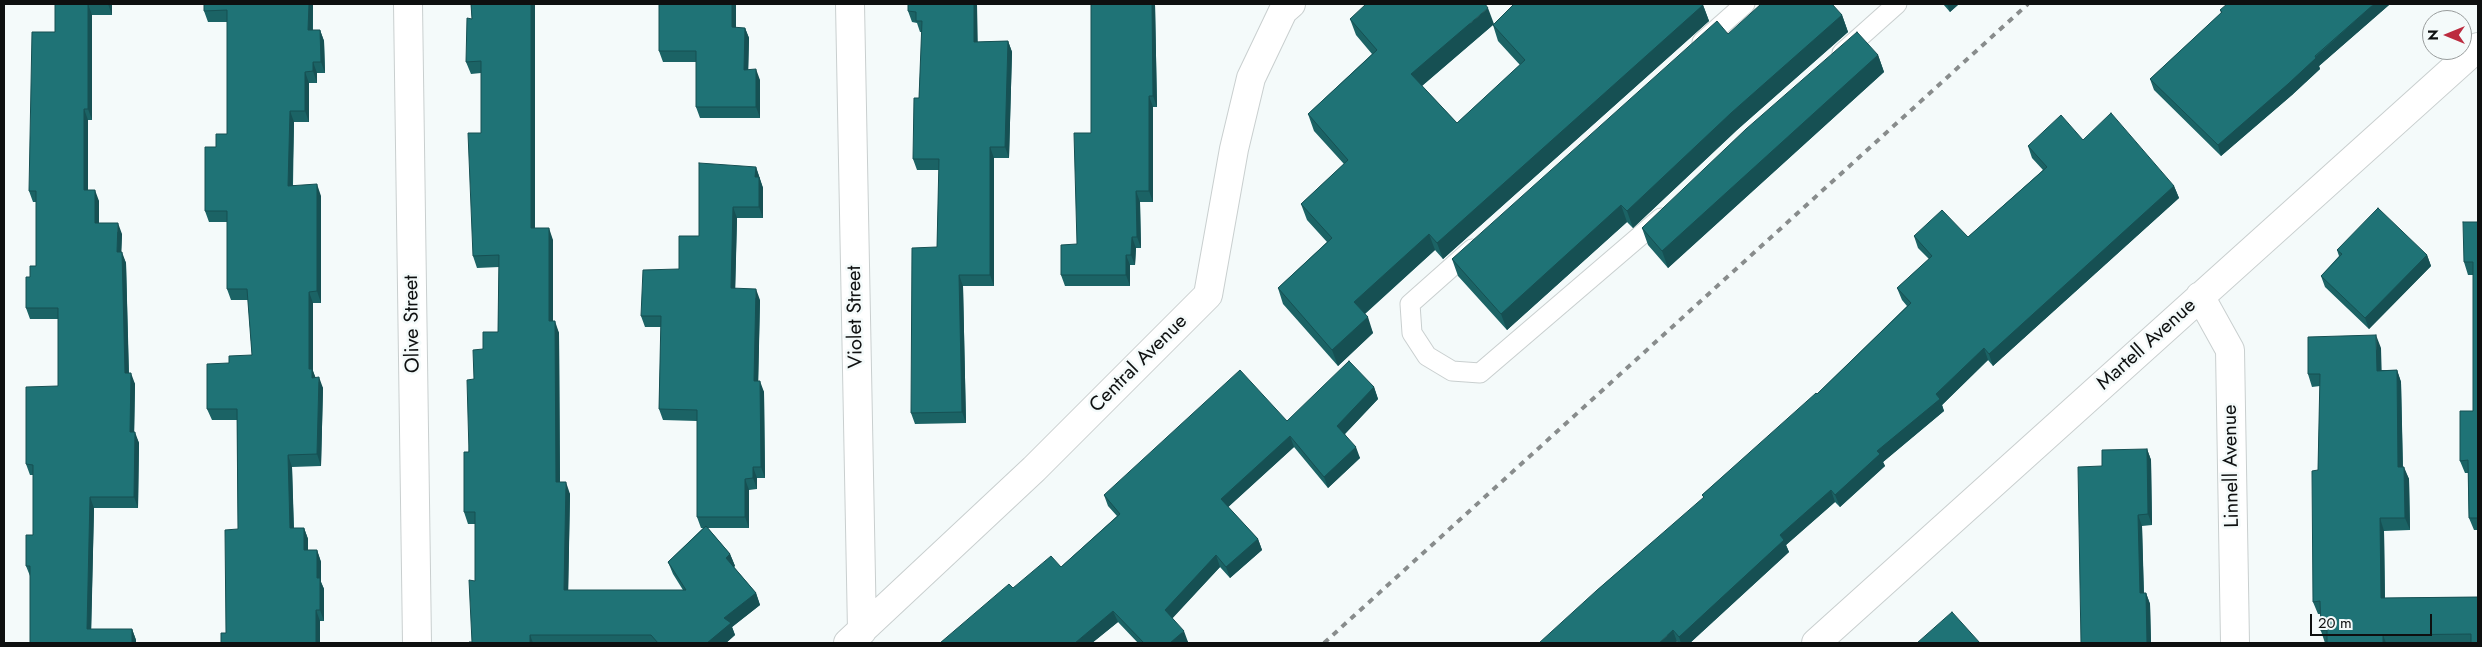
<!DOCTYPE html>
<html>
<head>
<meta charset="utf-8">
<style>
	body { margin:0 }
	#map { position:relative; width:2482px; height:647px; overflow:hidden; background:#f4fafa; font-family:Jost,sans-serif }
	canvas { display:block }
	.frame { position:absolute; inset:0; border:5px solid #0e1010; pointer-events:none }
	.north { position:absolute; left:2422px; top:10px; width:50px; height:50px; box-sizing:border-box; background:#f4fafa; border:1px solid #989c9c; border-radius:50%; rotate:270deg; font-size:14px; font-weight:700; line-height:20px; text-align:center; color:#0e1010 }
	.north::after { content:''; display:block; margin:auto; width:18px; height:22px; background:#bc2b3f; clip-path:polygon(50% 0,100% 100%,50% 72%,0 100%) }
	.scale { position:absolute; left:2310px; top:614px; width:122px; height:22px; box-sizing:border-box; border:2px solid #0e1010; border-top:0; padding-left:6px; font-size:15px; line-height:18px; white-space:nowrap; color:#0e1010; -webkit-text-stroke:4px #f4fafa; paint-order:stroke }
</style>
</head>
<body>
<div id="map">
<canvas width="2482" height="647"></canvas>
<div class="frame"></div>
<div class="north">N</div>
<div class="scale">20 m</div>
</div>
<script>
const ctx = document.querySelector('canvas').getContext('2d');
ctx.lineJoin = 'round';
const shape = rows => new Path2D(rows.map(r => 'M' + r).join(''));
function strokePath(path, color, width, dash) { ctx.strokeStyle = color; ctx.lineWidth = width; ctx.lineCap = dash ? 'butt' : 'round'; ctx.setLineDash(dash || []); ctx.stroke(path); }
function fill(path, color) { ctx.fillStyle = color; ctx.fill(path, 'evenodd'); }
function write(font, color, halo, rows, align = 'center') {
  ctx.font = font + ' Jost,sans-serif'; ctx.lineWidth = 5; ctx.setLineDash([]); ctx.textBaseline = 'middle'; ctx.strokeStyle = halo; ctx.fillStyle = color; for (const [text, x, y, turn = 0] of rows) {
    ctx.save(); ctx.translate(x, y); ctx.rotate((+turn || 0) * Math.PI / 180); ctx.textAlign = isNaN(turn) ? turn : align; if (halo) ctx.strokeText(text, 0, 0); ctx.fillText(text, 0, 0); ctx.restore();
  }
}
const lane = shape([
	[1702,42,1745,4],
	[1842,53,1897,4],
	[1472,249,1410,304,1412,333,1427,356,1452,371,1480,373,1661,218]
]);
const street = shape([
	[408,4,417,643],
	[850,4,862,631],
	[2200,296,2230,350,2235,643],
	[848,643,1034,469,1208,295,1234,149,1251,78,1283,11,1291,4],
	[1816,643,2478,47]
]);
const rail = shape([
	[1324,643,2028,4]
]);
const wall = shape([
	[55,4,112,4,112,15,92,15,92,120,88,120,88,190,99,201,99,223,122,234,121,252,126,263,129,373,135,384,134,432,139,443,138,508,94,508,91,629,132,629,136,640,30,643,30,576,26,566,33,535,33,475,30,475,26,464,58,386,58,319,30,319,26,308,30,277,36,266,36,202,33,202,29,191,55,32],
	[204,4,313,4,313,30,320,30,324,41,325,73,317,73,317,83,309,83,309,122,294,122,293,185,321,196,321,303,313,303,313,371,315,377,323,388,321,466,292,467,294,528,304,528,308,539,308,550,317,550,321,562,321,582,324,589,324,621,320,621,320,643,226,633,238,529,237,420,212,420,207,409,229,363,252,355,248,300,231,300,227,289,227,222,209,222,205,211,216,147,227,134,227,22,208,22,204,11],
	[471,4,539,4,535,4,535,228,553,240,553,321,559,333,560,482,570,494,568,590,683,590,673,574,668,562,703,528,701,528,697,517,697,421,663,420,659,409,661,327,645,327,641,316,679,269,699,236,756,167,763,188,763,218,737,218,735,288,760,300,758,381,764,392,765,478,757,478,757,489,749,490,749,528,708,528,730,554,735,566,734,567,756,593,760,605,732,627,735,635,726,643,469,643,472,642,475,581,475,524,468,524,464,512,474,379,483,349,498,332,499,267,477,268,473,256,481,133,481,73,471,74,466,62,472,19],
	[736,4,736,28,745,28,749,38,748,70,760,80,760,118,700,118,696,107,696,62,663,62,659,51],
	[908,4,978,42,1008,41,1012,52,1009,158,994,158,994,286,963,286,966,423,915,424,911,413,937,247,939,170,917,170,913,159,919,98,922,32,920,32,917,23,912,22,908,11],
	[1091,4,1155,4,1157,107,1153,107,1153,202,1140,202,1141,248,1136,248,1135,265,1130,265,1130,286,1065,286,1061,275,1077,244,1091,133],
	[1943,4,1959,4,1950,12],
	[1703,5,1709,21,1443,259,1435,250,1365,314,1373,333,1338,366,1283,304,1278,288,1327,242,1307,220,1301,204,1344,164,1314,131,1308,114,1372,54,1356,35,1350,19,1494,24],
	[1493,25,1498,41,1520,65,1457,123,1422,86],
	[2389,5,2319,66,2320,69,2292,95,2221,156,2154,90,2150,79,2221,13,2220,10],
	[1842,15,1848,32,1737,130,1633,228,1627,222,1507,330,1458,276,1452,259,1728,34],
	[1878,55,1884,72,1668,268,1648,245,1642,228],
	[2083,140,2174,186,2179,198,1993,366,1988,360,1942,405,1944,411,1883,462,1885,466,1840,507,1835,502,1786,545,1789,552,1690,643,1679,643,1596,591,1704,498,1702,495,1817,394,1907,306,1902,300,1897,288,1929,259,1918,248,1914,236,1968,237,2043,170,2032,158,2028,146],
	[2478,222,2478,530,2474,530,2469,518,2468,473,2465,473,2460,461,2473,411,2473,275,2468,275,2464,262],
	[2337,250,2427,255,2431,266,2369,329,2325,287,2321,276,2339,256],
	[2381,348,2381,370,2397,370,2401,382,2403,467,2409,479,2410,530,2384,531,2385,598,2478,597,2478,643,2325,643,2321,631,2320,614,2318,614,2313,602,2318,470,2320,386,2312,387,2308,374],
	[1374,387,1378,399,1345,434,1360,458,1328,488,1294,447,1228,507,1258,539,1262,550,1230,578,1220,567,1172,618,1188,642,1187,643,1138,643,1118,622,1092,643,940,643,1013,588,1061,567,1117,516,1108,506,1104,495,1287,421],
	[2147,449,2151,460,2152,525,2142,526,2144,593,2146,593,2150,604,2151,643,2081,643,2102,466]
]);
const shadedWall = shape([
	[88,4,92,15,92,120,88,109],
	[108,4,112,4,112,15],
	[309,4,313,4,312,41,308,30],
	[531,4,535,4,535,240,531,228],
	[732,4,736,4,736,38,732,27],
	[974,4,977,4,978,53,974,42],
	[1152,4,1155,4,1157,107,1153,96],
	[1947,4,1959,4,1950,12],
	[2374,4,2388,4,2389,5,2319,66,2320,69,2292,95,2221,156,2218,145],
	[1703,5,1709,21,1443,259,1437,243],
	[1488,8,1494,24,1417,90,1411,74],
	[1842,15,1848,32,1737,130,1633,228,1627,211,1731,113],
	[745,28,749,38,748,81,744,70],
	[320,30,324,41,325,73,321,62],
	[1008,41,1012,52,1009,158,1005,147],
	[1878,55,1884,72,1668,268,1662,251],
	[313,62,317,73,317,83,313,71],
	[756,69,760,80,760,118,756,107],
	[305,72,309,83,309,122,305,111],
	[1149,96,1153,107,1153,202,1149,191],
	[84,109,88,120,88,201,84,190],
	[290,111,294,122,292,197,288,186],
	[990,147,994,158,994,286,990,275],
	[756,167,763,188,763,218,759,207,755,177],
	[317,184,321,196,321,303,317,291],
	[2174,186,2179,198,1993,366,1989,354],
	[95,190,99,201,99,234,95,223],
	[1136,191,1140,202,1141,248,1137,237],
	[1621,205,1627,222,1507,330,1501,314],
	[733,207,737,218,735,299,731,288],
	[118,223,122,234,121,263,117,252],
	[549,228,553,240,553,333,549,321],
	[1429,234,1435,250,1360,318,1354,302],
	[1132,237,1136,248,1135,265,1131,255],
	[122,252,126,263,129,384,125,373],
	[1126,255,1130,265,1130,286,1126,275],
	[2427,255,2431,266,2369,329,2365,318],
	[959,275,963,286,966,423,962,412],
	[756,289,760,300,758,392,754,381],
	[309,292,313,303,313,371,317,381,317,389,309,369],
	[1368,317,1373,333,1338,366,1332,350],
	[555,321,559,333,560,494,556,482],
	[2376,335,2381,348,2382,383,2377,371],
	[1984,348,1988,360,1942,405,1944,411,1883,462,1885,466,1840,507,1835,495,1877,451],
	[2397,370,2401,382,2403,480,2398,467],
	[131,373,135,384,134,443,130,432],
	[319,377,323,388,321,466,317,454],
	[760,381,764,392,765,478,761,467],
	[1374,387,1378,399,1341,438,1337,426],
	[135,432,139,443,138,508,134,497],
	[1290,436,1294,447,1225,510,1221,499],
	[1356,447,1360,458,1328,488,1324,477],
	[2147,449,2151,460,2152,525,2148,514],
	[288,455,292,467,294,539,290,528],
	[753,467,757,478,757,489,753,478],
	[2404,467,2409,479,2410,530,2405,518],
	[745,479,749,490,749,528,745,517],
	[566,482,570,494,568,602,564,590],
	[1831,490,1835,502,1786,545,1789,552,1690,643,1681,643,1679,637,1780,535],
	[90,497,94,508,91,640,87,629],
	[2138,515,2142,526,2144,604,2140,593],
	[2380,518,2384,531,2385,610,2381,598],
	[304,528,308,539,308,561,304,550],
	[1258,539,1262,550,1230,578,1226,567],
	[317,550,321,562,321,582,324,589,324,621,320,610,317,578],
	[730,554,735,566,730,570,726,558],
	[1216,555,1220,567,1170,621,1165,610],
	[756,593,760,605,732,627,735,635,726,643,707,643,724,618],
	[2146,593,2150,604,2151,643,2147,643],
	[316,610,320,621,320,643,316,643],
	[1113,611,1118,622,1092,643,1075,643],
	[132,629,136,640,136,643,132,643],
	[1673,630,1677,642,1676,643,1659,643],
	[1184,631,1188,642,1187,643,1170,643],
	[530,635,533,643,530,643],
	[2383,635,2386,643,2383,643]
]);
const building = shape([
	[55,4,88,4,88,109,84,109,84,190,95,190,95,223,118,223,117,252,122,252,125,373,131,373,130,432,135,432,134,497,90,497,87,629,132,629,132,643,30,643,30,566,26,566,26,535,33,535,33,465,26,464,26,387,58,386,58,308,26,308,26,277,30,277,30,266,36,266,36,191,29,191,32,32,55,32,55,4],
	[204,4,309,4,308,30,320,30,321,62,313,62,313,71,305,72,305,111,290,111,288,186,317,184,317,291,309,292,309,369,312,369,312,378,319,377,317,454,288,455,290,528,304,528,304,550,317,550,317,578,320,578,320,610,316,610,316,643,221,643,221,633,226,633,225,530,238,529,237,409,207,409,207,364,229,363,229,356,252,355,247,289,227,289,227,211,205,211,205,147,216,147,216,134,227,134,227,10,204,11,204,4],
	[471,4,531,4,531,228,549,228,549,321,555,321,556,482,566,482,564,590,686,590,668,562,706,526,730,554,726,558,756,593,724,618,731,623,707,643,689,643,688,642,687,643,658,643,651,635,530,635,530,643,469,643,469,642,472,642,469,580,475,581,475,512,464,512,464,452,469,452,467,380,474,379,473,350,483,349,483,332,498,332,499,255,473,256,468,133,481,133,481,61,466,62,467,18,472,19,471,4],
	[659,4,732,4,732,27,745,28,744,70,756,69,756,107,696,107,696,51,659,51,659,4],
	[908,4,974,4,974,42,1008,41,1005,147,990,147,990,275,959,275,962,412,911,413,912,248,937,247,939,159,913,159,914,98,919,98,922,21,916,21,916,12,908,11,908,4],
	[1091,4,1152,4,1153,96,1149,96,1149,191,1136,191,1137,237,1132,237,1131,255,1126,255,1126,275,1061,275,1061,245,1077,244,1074,133,1091,133,1091,4],
	[1366,4,1485,4,1488,8,1411,74,1457,123,1525,60,1493,25,1514,4,1701,4,1703,5,1437,243,1429,234,1354,302,1368,317,1332,350,1278,288,1332,238,1301,204,1348,160,1308,114,1377,50,1350,19,1366,4],
	[1761,4,1832,4,1842,15,1731,113,1627,211,1621,205,1501,314,1452,259,1717,21,1728,34,1761,4],
	[2227,4,2374,4,2315,56,2316,58,2288,84,2218,145,2150,79,2222,12,2220,10,2227,4],
	[1857,32,1878,55,1662,251,1642,228,1746,129,1857,32],
	[2111,113,2174,186,1989,354,1984,348,1936,394,1940,399,1877,451,1880,454,1835,495,1831,490,1780,535,1784,540,1679,637,1673,630,1659,643,1539,643,1596,591,1704,497,1702,495,1816,393,1817,394,1911,303,1897,288,1932,256,1914,236,1942,210,1968,237,2047,167,2028,146,2061,115,2083,140,2111,113],
	[699,163,756,167,755,177,759,177,759,207,733,207,731,288,756,289,754,381,760,381,761,467,753,467,753,478,745,479,745,517,697,517,697,410,659,409,661,316,641,316,643,270,679,269,679,236,699,236,699,163],
	[2378,208,2427,255,2365,318,2321,276,2342,254,2337,250,2378,208],
	[2463,222,2478,222,2478,518,2469,518,2468,460,2460,461,2460,411,2473,411,2473,262,2464,262,2463,222],
	[2376,335,2377,371,2397,370,2398,467,2404,467,2405,518,2380,518,2381,598,2478,597,2478,643,2471,643,2471,634,2383,635,2383,643,2327,643,2327,630,2321,631,2320,601,2313,602,2312,471,2318,470,2320,374,2308,374,2308,337,2376,335],
	[1349,361,1374,387,1337,426,1356,447,1324,477,1290,436,1221,499,1258,539,1226,567,1216,555,1165,610,1184,631,1170,643,1144,643,1113,611,1075,643,1024,643,1023,642,1022,643,940,643,1009,584,1013,588,1051,556,1061,567,1120,514,1104,495,1240,370,1287,421,1349,361],
	[2147,449,2148,514,2138,515,2140,593,2146,593,2147,643,2081,643,2078,467,2102,466,2102,450,2147,449],
	[1952,612,1980,643,1917,643,1952,612]
]);
const streetNames = [
	["Violet Street",856,317,-91],
	["Olive Street",413,324,-91],
	["Martell Avenue",2147,345,-42],
	["Central Avenue",1139,364,-45],
	["Linnell Avenue",2232,466,-91]
];
strokePath(lane, '#c9cfcf', 21);
strokePath(street, '#c9cfcf', 30);
strokePath(lane, '#fff', 19);
strokePath(street, '#fff', 28);
strokePath(rail, '#888c8c', 4, [6, 6]);
fill(wall, '#1b6365');
fill(shadedWall, '#165053');
fill(building, '#1f7376');
strokePath(building, '#165053', 1);
write('20px', '#0e1010', '#f4fafa', streetNames);
</script>
</body>
</html>
